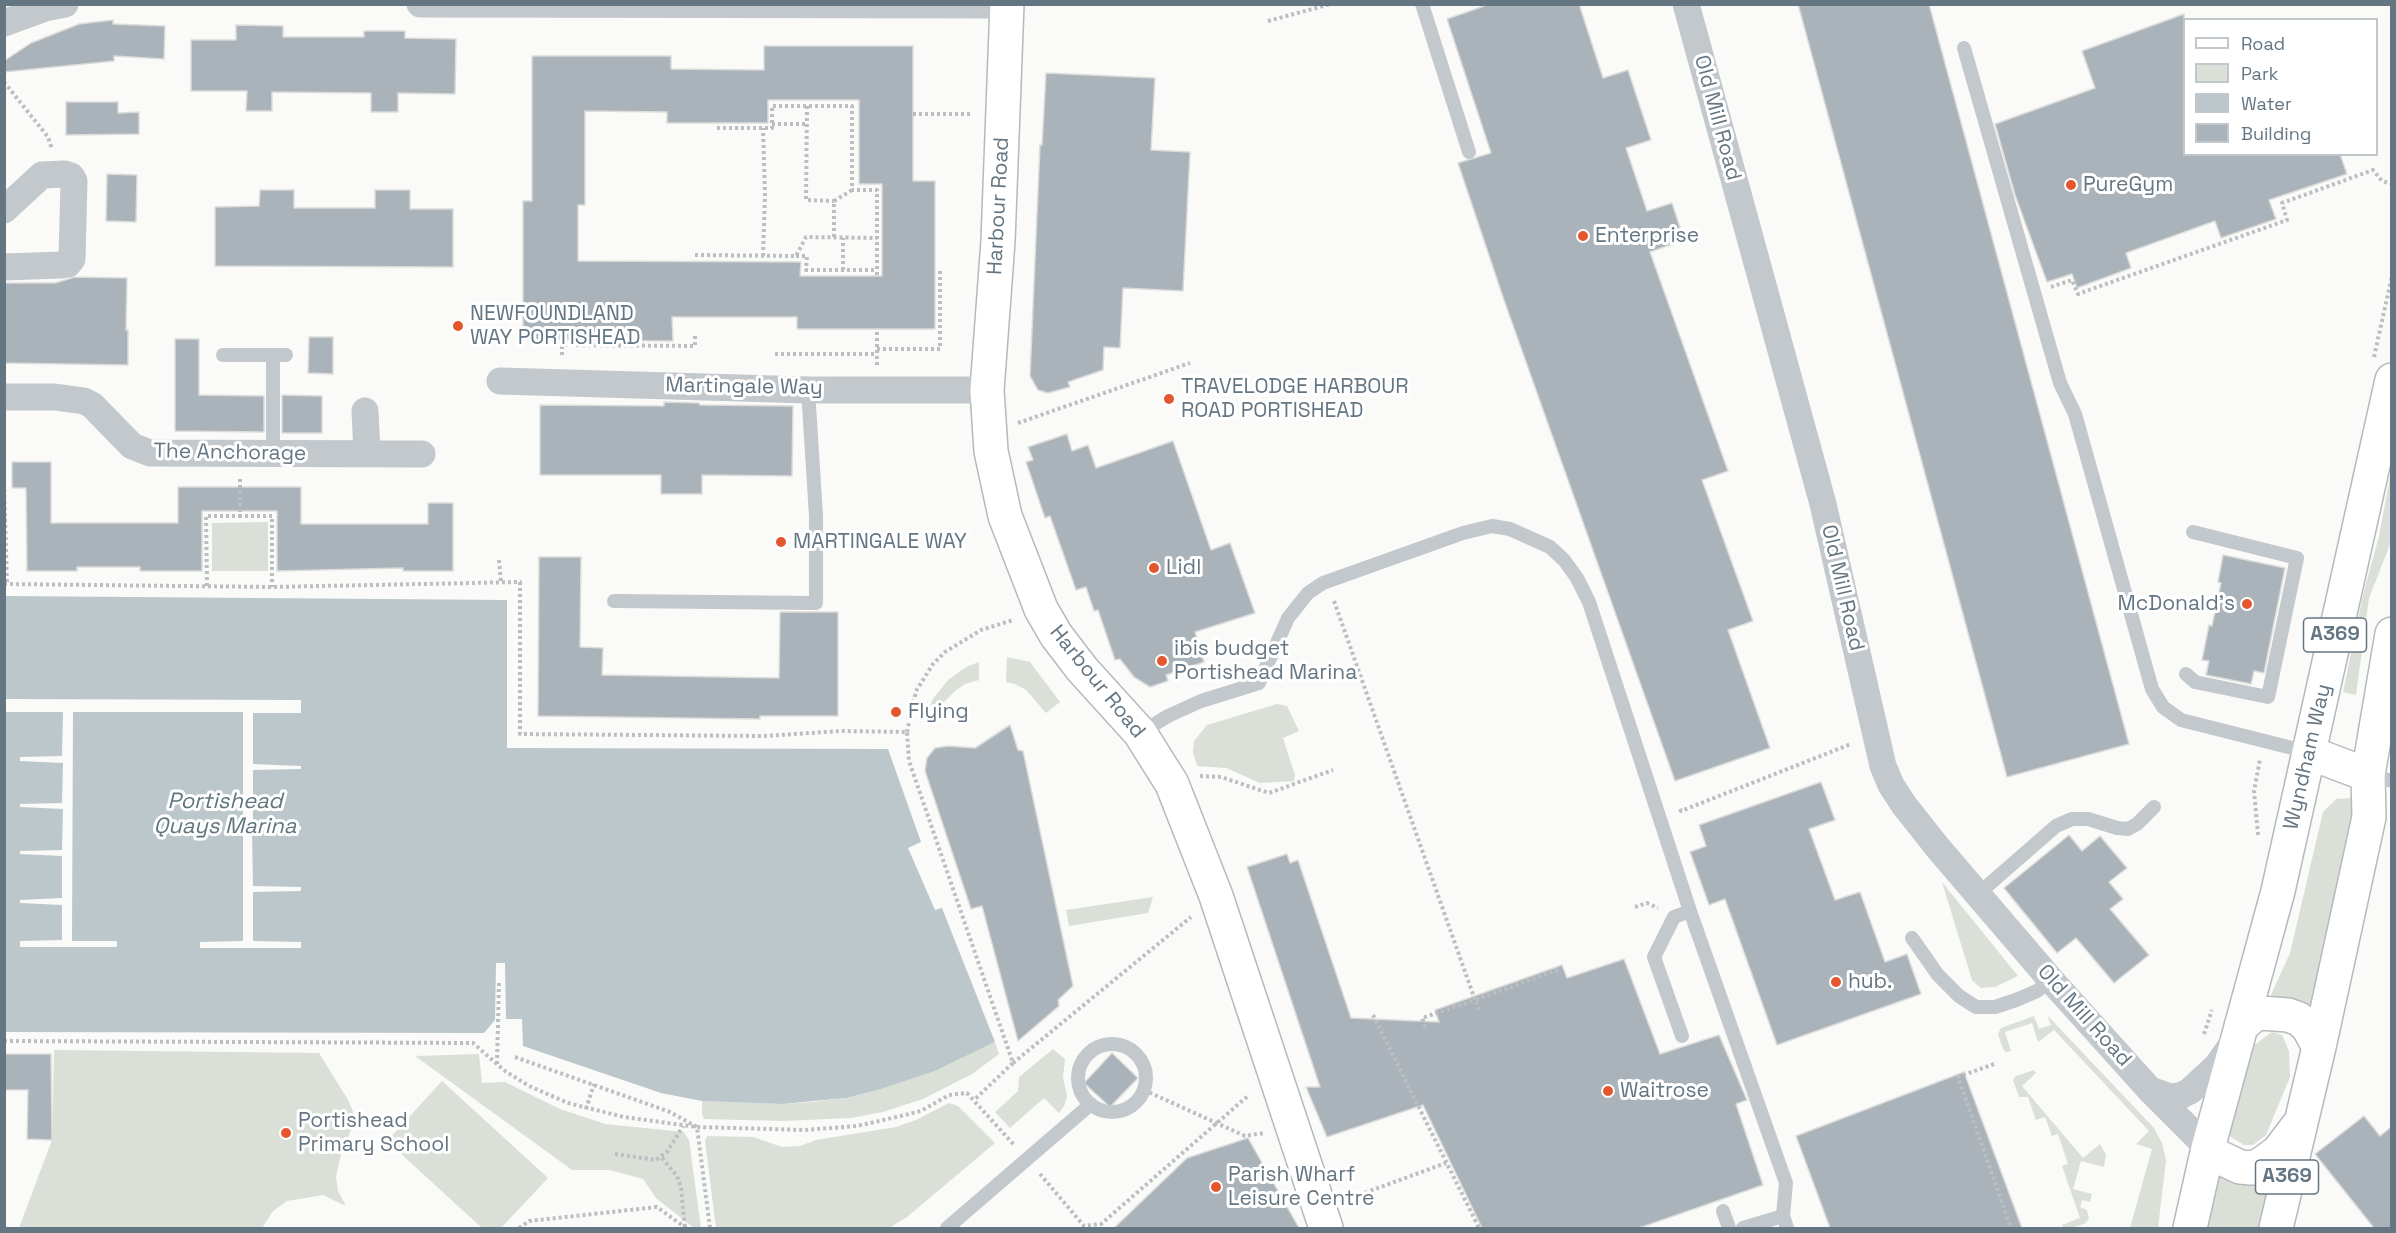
<!DOCTYPE html>
<html>
<head>
<meta charset="utf-8">
<style>
	body { margin:0 }
	#map { position:relative; width:2396px; height:1233px; overflow:hidden; background:#fafaf8; font-family:"Space Grotesk",sans-serif }
	canvas { display:block }
	.frame { position:absolute; inset:0; border:6px solid #657683; pointer-events:none }
	.legend { position:absolute; left:2183px; top:18px; width:195px; height:138px; box-sizing:border-box; background:#fff; border:2px solid #c1c8cd; margin:0; padding:8px 10px; list-style:none; font-size:18px; color:#657683 }
	.legend li { display:flex; align-items:center; gap:12px; height:30px }
	.legend b { width:30px; border:2px solid #c1c8cd }
</style>
</head>
<body>
<div id="map">
<canvas width="2396" height="1233"></canvas>
<div class="frame"></div>
<ul class="legend">
<li><b style="height:8px;background:#fff"></b>Road</li>
<li><b style="height:16px;background:#dadfd7"></b>Park</li>
<li><b style="height:16px;background:#bbc7cb"></b>Water</li>
<li><b style="height:16px;background:#aab3b9"></b>Building</li>
</ul>
</div>
<script>
const ctx = document.querySelector('canvas').getContext('2d');
ctx.lineJoin = 'round';
function fill(path, color) { ctx.fillStyle = color; ctx.fill(path, 'evenodd'); }
const shape = rows => new Path2D(rows.map(r => 'M' + r).join(''));
function strokePath(path, color, width, dash) { ctx.strokeStyle = color; ctx.lineWidth = width; ctx.lineCap = dash ? 'butt' : 'round'; ctx.setLineDash(dash || []); ctx.stroke(path); }
function write(font, color, halo, rows, align = 'center') {
  ctx.font = font + ' "Space Grotesk",sans-serif'; ctx.lineWidth = 6; ctx.setLineDash([]); ctx.textBaseline = 'middle'; ctx.strokeStyle = halo; ctx.fillStyle = color; for (const [text, x, y, turn = 0] of rows) {
    ctx.save(); ctx.translate(x, y); ctx.rotate((+turn || 0) * Math.PI / 180); ctx.textAlign = isNaN(turn) ? turn : align; if (halo) ctx.strokeText(text, 0, 0); ctx.fillText(text, 0, 0); ctx.restore();
  }
}
const green = shape([
	[2391,472,2391,542,2369,598,2356,695,2343,692,2363,595,2379,536],
	[268,522,268,571,212,571,212,523],
	[1007,657,1030,662,1060,702,1046,713,1026,690,1015,684,1006,682],
	[979,662,979,680,965,684,955,691,943,703,938,713,927,713,933,699,948,680,966,667],
	[1277,704,1287,706,1299,731,1283,738,1295,775,1294,781,1260,783,1226,768,1197,766,1193,752,1194,741,1207,725],
	[2351,798,2355,806,2312,1010,2270,997,2290,953,2323,812,2336,799],
	[1942,882,2018,976,1995,987,1981,988,1976,984,1972,980],
	[1153,897,1148,913,1069,926,1066,910],
	[2047,1015,2154,1128,2162,1143,2166,1160,2158,1228,2130,1228,2152,1149,2136,1144,2149,1131,2054,1030,2038,1042,2032,1023,2005,1032,2011,1051,2006,1052,2003,1049,1998,1034,2001,1028,2034,1016,2039,1029,2051,1025],
	[2272,1032,2282,1035,2289,1051,2290,1077,2266,1135,2253,1145,2244,1145,2231,1137,2227,1133,2249,1049],
	[995,1042,999,1054,972,1074,923,1099,883,1112,851,1118,783,1121,704,1119,702,1114,702,1101,782,1104,812,1102,846,1098,878,1090,935,1071],
	[1053,1049,1065,1059,1063,1077,1067,1096,1064,1106,1059,1113,1044,1098,1010,1128,995,1112,1018,1091,1019,1077],
	[54,1050,319,1053,348,1100,354,1114,353,1125,341,1155,336,1176,338,1191,346,1206,323,1195,287,1201,273,1211,262,1228,19,1228,52,1140],
	[479,1054,482,1083,505,1082,560,1109,605,1124,684,1132,689,1140,701,1228,694,1228,656,1198,643,1179,610,1170,572,1170,415,1056],
	[2034,1070,2036,1073,2022,1086,2083,1158,2100,1144,2106,1155,2104,1167,2081,1161,2073,1189,2092,1194,2090,1202,2082,1200,2080,1207,2087,1210,2089,1219,2084,1224,2070,1228,2064,1228,2062,1225,2080,1218,2062,1166,2068,1164,2058,1134,2052,1136,2045,1117,2036,1120,2028,1097,2019,1097,2013,1080,2016,1076],
	[442,1081,548,1178,501,1228,482,1228,387,1141],
	[949,1103,958,1106,995,1143,907,1217,889,1228,716,1228,705,1141,707,1136,753,1137,782,1147,800,1146,816,1140,896,1127,916,1120],
	[2215,1167,2273,1169,2259,1228,2204,1228]
]);
const water = shape([
	[5,596,507,600,507,748,888,749,921,842,908,848,935,910,942,908,995,1042,935,1071,878,1090,846,1098,782,1104,702,1101,661,1093,523,1046,522,1019,506,1019,505,963,496,963,495,1020,484,1033,5,1032]
]);
const pier = shape([
	[5,699,301,700,301,713,253,713,253,764,301,766,301,769,253,770,253,824,301,826,301,830,255,829,252,831,253,886,301,887,301,891,253,892,253,941,301,942,301,948,200,948,200,942,243,941,243,712,73,712,72,941,117,941,117,947,20,947,20,941,62,940,62,905,20,903,20,900,62,898,62,856,20,854,20,851,62,850,63,809,20,807,20,804,62,803,63,763,20,761,20,757,62,756,63,712,5,712]
]);
const building = shape([
	[1490,4,1579,4,1603,78,1628,70,1651,140,1626,148,1647,211,1672,203,1684,240,1650,252,1728,471,1702,480,1753,621,1728,630,1770,748,1675,781,1504,300,1458,163,1491,153,1447,19,1490,4],
	[1798,4,1929,4,2129,744,2007,777,1798,4],
	[2184,14,2184,154,2340,154,2347,174,2269,200,2276,219,2221,238,2215,221,2126,253,2131,268,2077,288,2072,274,2047,282,2015,195,1995,124,2095,88,2082,51,2184,14],
	[113,20,113,24,165,26,164,59,114,56,114,61,4,72,4,61,31,43,79,24,113,20],
	[236,25,283,26,283,37,364,37,364,31,405,31,405,38,456,39,455,94,398,93,398,112,371,112,371,93,272,92,272,111,246,111,247,91,191,91,191,40,236,40,236,25],
	[764,46,913,46,913,181,935,181,935,329,797,329,797,317,672,317,673,341,523,340,523,201,532,201,532,56,671,56,671,69,764,70,764,46],
	[768,100,859,100,859,184,882,184,882,276,800,276,801,262,578,261,578,205,585,205,585,111,667,112,667,123,768,123,768,100],
	[1046,73,1155,78,1151,150,1190,152,1183,291,1123,288,1120,348,1104,347,1103,370,1068,382,1070,387,1048,393,1038,390,1030,376,1040,145,1042,145,1046,73],
	[66,102,118,102,118,113,139,112,139,134,66,135,66,102],
	[107,174,137,175,136,222,106,221,107,174],
	[260,190,294,190,294,208,375,208,375,190,410,190,410,209,453,209,453,267,215,266,215,207,259,206,260,190],
	[75,277,127,278,126,330,128,330,128,365,4,363,4,283,55,283,75,277],
	[309,337,333,337,333,374,308,373,309,337],
	[175,339,199,339,199,395,264,396,264,432,175,431,175,339],
	[282,395,322,396,322,433,282,433,282,395],
	[664,402,699,403,700,405,793,406,792,476,702,475,702,494,661,494,661,475,540,475,540,405,664,406,664,402],
	[1067,434,1072,451,1088,445,1096,468,1173,441,1211,550,1230,543,1255,613,1195,632,1204,662,1166,675,1168,681,1150,687,1134,677,1120,659,1115,660,1098,610,1094,611,1086,587,1076,590,1050,516,1045,518,1026,462,1033,460,1028,447,1067,434],
	[12,462,51,462,51,523,178,523,178,487,301,487,301,524,428,524,428,503,453,503,453,571,403,571,403,568,277,571,277,511,202,511,202,571,140,571,140,567,77,567,77,571,27,571,26,488,12,488,12,462],
	[2223,555,2285,568,2264,673,2254,671,2251,684,2206,675,2209,661,2202,660,2209,625,2212,626,2221,583,2218,582,2223,555],
	[539,557,581,557,580,647,603,648,602,675,779,678,780,612,838,612,838,716,760,716,760,719,538,716,539,557],
	[1010,725,1018,750,1023,751,1073,986,1058,1000,1059,1006,1018,1041,982,906,971,909,925,771,927,758,935,748,948,746,975,748,1010,725],
	[1821,782,1835,820,1809,829,1835,900,1860,892,1885,962,1907,954,1921,994,1777,1045,1725,899,1709,905,1690,852,1706,846,1699,825,1821,782],
	[2069,835,2082,851,2100,836,2127,868,2109,882,2123,899,2110,909,2149,955,2114,983,2076,938,2057,953,2004,888,2069,835],
	[1287,854,1290,863,1298,860,1351,1018,1439,1022,1435,1010,1562,965,1567,978,1624,959,1660,1054,1719,1035,1747,1100,1736,1104,1763,1185,1639,1228,1482,1228,1423,1105,1327,1137,1306,1087,1320,1087,1247,867,1287,854],
	[1112,1053,1138,1078,1110,1107,1084,1083,1112,1053],
	[4,1054,51,1054,52,1140,27,1139,28,1090,4,1090,4,1054],
	[1964,1072,2022,1228,1830,1228,1796,1136,1964,1072],
	[2364,1116,2380,1136,2391,1127,2391,1228,2374,1228,2315,1154,2364,1116],
	[1248,1138,1299,1228,1114,1228,1187,1158,1248,1138]
]);
const path = shape([
	[1268,21,1331,4],
	[4,82,48,137,52,149],
	[807,106,806,200,834,201],
	[913,114,972,114],
	[772,124,807,124],
	[717,128,772,128,772,106,852,106,852,190,877,190,877,276],
	[834,237,834,201,852,190],
	[695,255,796,256,806,237,877,238],
	[763,256,765,194,763,128],
	[796,256,807,256,806,270,877,270],
	[843,270,843,238],
	[2051,287,2072,280,2078,294,2287,220,2282,203,2373,170,2382,181,2392,184],
	[877,349,940,349,940,270],
	[775,354,877,354],
	[562,355,562,345,695,346,695,333],
	[2374,357,2392,276],
	[877,365,877,329],
	[1018,423,1190,363],
	[240,479,240,516,272,516,272,587],
	[4,483,7,584],
	[499,560,501,582],
	[4,584,272,587,520,582,520,734,764,736,841,731,907,732,909,761,1013,1063,974,1100],
	[207,586,206,516,240,516],
	[1334,601,1475,1000,1422,1018,1426,1029],
	[907,732,916,691,933,664,945,652,981,630,1013,620],
	[1200,776,1221,777,1269,793,1333,770],
	[1680,809,1681,811,1851,744],
	[2258,835,2254,791,2260,759],
	[1635,907,1647,903,1658,908],
	[1479,1010,1475,1000,1558,970],
	[1373,1015,1479,1228],
	[2204,1034,2212,1010],
	[4,1041,473,1043,505,1071,529,1086,568,1103,624,1117,697,1127,805,1130,857,1126,905,1115,921,1111,949,1095,967,1093,1015,1146],
	[515,1057,670,1112,697,1127,710,1228],
	[1013,1063,1191,917],
	[497,1064,499,983],
	[1994,1064,1958,1077,2011,1228],
	[1144,1090,1245,1136,1264,1133],
	[586,1109,594,1084],
	[615,1154,656,1160,667,1152,683,1126],
	[662,1158,677,1176,681,1188,685,1228],
	[1040,1174,1084,1226,1101,1224,1249,1095],
	[1348,1199,1446,1163],
	[519,1228,529,1221,657,1207,686,1228]
]);
const lane = shape([
	[1422,4,1469,152],
	[1964,48,2060,383,2075,414,2152,689,2163,707,2181,720,2308,752],
	[223,355,286,355],
	[273,454,273,355],
	[614,601,816,603,816,516,808,390],
	[2186,674,2195,682,2268,697,2297,558,2193,532],
	[1140,733,1168,716,1201,701,1259,683,1288,618,1308,593,1323,583,1463,533,1492,526,1510,529,1550,547,1564,560,1577,578,1589,602,1690,911,1786,1183,1783,1216,1787,1228],
	[2368,775,2392,781],
	[1977,895,2056,826,2072,819,2088,819,2117,828,2128,829,2137,824,2154,807],
	[1912,938,1938,975,1959,996,1976,1007,1995,1007,2016,1000,2037,991,2051,980],
	[1682,1036,1654,957,1674,917,1690,911],
	'1078 1078a34 34 0 1 1 68 0a34 34 0 1 1-68 0Z',
	[1723,1211,1729,1228],
	[947,1228,1091,1104],
	[1743,1228,1783,1216]
]);
const street = shape([
	[420,4,1007,5],
	[1686,4,1823,504,1883,766,1891,785,1904,805,1938,848,2051,980,2150,1090,2208,1148],
	[4,23,45,8,65,4],
	[4,210,42,175,65,174,71,176,74,181,72,259,68,264,62,265,4,267],
	[500,381,808,390,987,390],
	[4,397,55,397,84,401,92,405,132,446,150,453,422,454],
	[365,411,367,454],
	[2150,1090,2170,1097,2180,1096,2190,1091,2217,1066,2233,1043]
]);
const secondary = shape([
	[1007,4,998,241,987,390,991,451,1005,516,1041,609,1056,635,1082,669,1140,733,1172,784,1216,896,1326,1228]
]);
const primary = shape([
	[2310,753,2368,775],
	[2241,1026,2253,1016,2260,1013,2288,1015,2299,1019,2308,1027,2319,1047],
	[2208,1148,2219,1157,2240,1167,2251,1168,2260,1165,2278,1152,2297,1127],
	[2190,1228,2208,1148,2278,891,2392,380],
	[2276,1228,2319,1047,2369,817,2368,775,2392,634]
]);
const markers = [
	[2071,185,6,"#e4572e"],
	[1583,236,6,"#e4572e"],
	[458,326,6,"#e4572e"],
	[1169,399,6,"#e4572e"],
	[781,542,6,"#e4572e"],
	[1154,568,6,"#e4572e"],
	[2247,604,6,"#e4572e"],
	[1162,661,6,"#e4572e"],
	[896,712,6,"#e4572e"],
	[1836,982,6,"#e4572e"],
	[1608,1091,6,"#e4572e"],
	[286,1133,6,"#e4572e"],
	[1216,1187,6,"#e4572e"]
];
const shields = [
	[2335,635,63],
	[2287,1177,63]
];
const shieldNames = [
	["A369",2335,635],
	["A369",2287,1177]
];
const streetNames = [
	["Old Mill Road",1717,118,75],
	["Harbour Road",999,206,-87],
	["Martingale Way",744,387,1],
	["The Anchorage",230,453,1],
	["Old Mill Road",1842,588,77],
	["Harbour Road",1097,682,51],
	["Wyndham Way",2308,757,-77],
	["Old Mill Road",2084,1016,48]
];
const poiNames = [
	["PureGym",2083,185],
	["Enterprise",1595,236],
	["NEWFOUNDLAND",470,314],
	["WAY PORTISHEAD",470,338],
	["TRAVELODGE HARBOUR",1181,387],
	["ROAD PORTISHEAD",1181,411],
	["MARTINGALE WAY",793,542],
	["Lidl",1166,568],
	["McDonald's",2235,604,"right"],
	["ibis budget",1174,649],
	["Portishead Marina",1174,673],
	["Flying",908,712],
	["hub.",1848,982],
	["Waitrose",1620,1091],
	["Portishead",298,1121],
	["Primary School",298,1145],
	["Parish Wharf",1228,1175],
	["Leisure Centre",1228,1199]
];
const waterNames = [
	["Portishead",225,802],
	["Quays Marina",225,827]
];
fill(green, '#dadfd7');
fill(water, '#bbc7cb');
fill(pier, '#fafaf8');
fill(building, '#aab3b9');
strokePath(building, '#dcdcda', 1.5);
strokePath(secondary, '#b3babf', 36);
strokePath(primary, '#b5babe', 36);
strokePath(path, '#bbbfc2', 4, [3, 3]);
strokePath(lane, '#c3c8cc', 14);
strokePath(street, '#c3c8cc', 27);
strokePath(secondary, '#fff', 33);
strokePath(primary, '#fff', 33);
for (const [x, y, r, color] of markers) { const dot = new Path2D(); dot.arc(x, y, r, 0, 2 * Math.PI); ctx.fillStyle = color; ctx.fill(dot); strokePath(dot, '#fff', 2); }
for (const [x, y, w] of shields) { const box = new Path2D(); box.roundRect(x - w / 2, y - 17, w, 34, 4.5); ctx.fillStyle = '#fff'; ctx.fill(box); strokePath(box, '#657683', 1.5); }
write('bold 20px', '#657683', null, shieldNames);
write('21px', '#657683', '#fff', streetNames);
write('21px', '#657683', '#fff', poiNames, 'left');
write('italic 22px', '#60757c', '#fff', waterNames);
</script>
</body>
</html>
